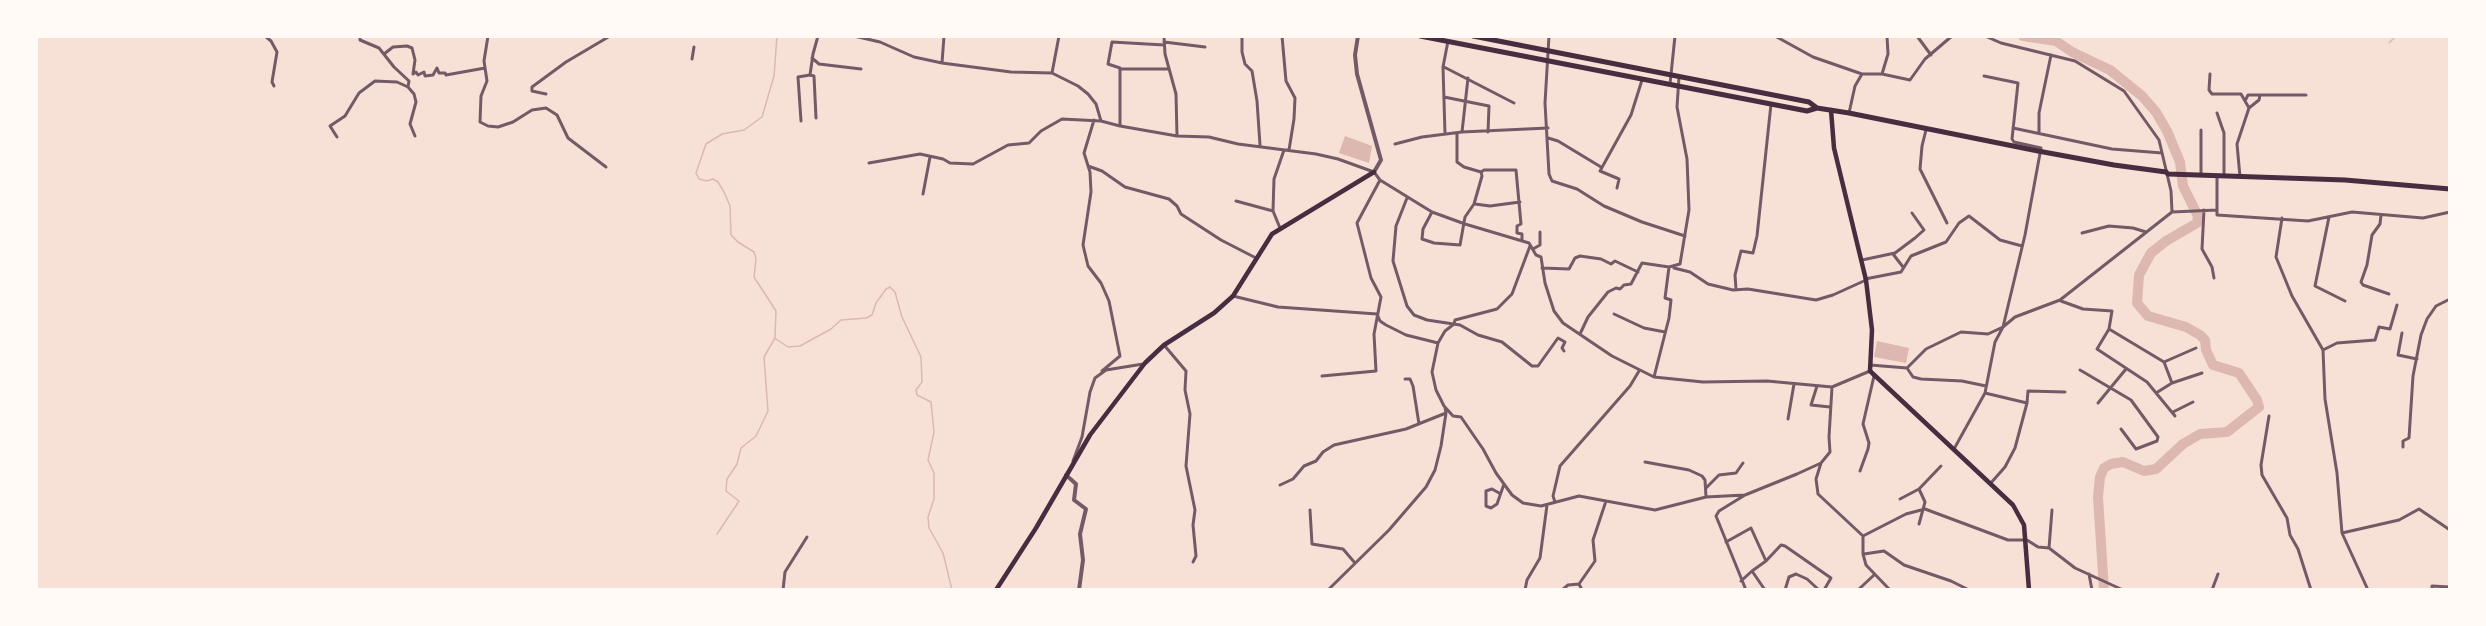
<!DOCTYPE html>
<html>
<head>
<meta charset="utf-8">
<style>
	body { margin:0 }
	#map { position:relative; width:2486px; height:626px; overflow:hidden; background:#f7e1d7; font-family:"IBM Plex Sans",sans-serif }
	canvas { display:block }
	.frame { position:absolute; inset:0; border:38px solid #fffaf5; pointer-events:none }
</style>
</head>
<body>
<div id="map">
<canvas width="2486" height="626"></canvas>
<div class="frame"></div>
</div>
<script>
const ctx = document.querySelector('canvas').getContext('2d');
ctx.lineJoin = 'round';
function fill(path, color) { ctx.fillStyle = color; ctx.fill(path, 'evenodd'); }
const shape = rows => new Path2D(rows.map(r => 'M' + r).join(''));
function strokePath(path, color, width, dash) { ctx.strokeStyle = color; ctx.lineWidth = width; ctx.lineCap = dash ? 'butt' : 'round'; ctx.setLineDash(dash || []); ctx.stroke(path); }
const water = shape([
	[1345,136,1372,146,1369,163,1339,153],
	[1877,341,1909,348,1906,363,1874,357]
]);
const stream = shape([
	[2439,36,2450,38],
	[2389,43,2396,36],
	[776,339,788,347,800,346,831,329,841,320,866,318,872,315,876,303,886,289,890,287,895,292,902,317,921,357,922,382,916,390,917,395,931,402,934,432,928,460,934,473,934,499,928,517,929,528,943,553,952,590],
	[717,534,739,501,726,491,727,479,737,464,741,448,756,436,768,411,764,357,775,338,776,311,754,277,756,259,754,252,738,242,731,235,730,206,724,192,718,182,713,179,707,181,699,179,696,173,706,144,722,134,744,130,762,117,774,76,777,36]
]);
const river = shape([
	[2023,36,2056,41,2072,52,2110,70,2142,96,2156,112,2167,131,2180,162,2183,186,2198,216,2197,223,2166,241,2151,253,2139,275,2137,303,2148,316,2186,327,2200,335,2205,340,2206,350,2213,365,2239,373,2257,400,2259,407,2227,432,2200,434,2183,444,2156,469,2144,471,2123,462,2111,464,2104,468,2100,477,2098,497,2104,590]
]);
const minor = shape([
	[265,36,271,41,277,52,272,82,274,86],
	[360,36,360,40,379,48,394,67,409,81,408,87],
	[488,36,484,61,487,81,481,96,480,122,488,126,498,127,513,122,532,110,546,108,557,115,568,138,606,167],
	[854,36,880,42,914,57,942,63,1011,72,1052,73,1078,86,1088,94,1096,104,1101,121,1120,126,1177,136,1209,137,1238,144,1316,154,1338,159,1374,172,1380,180,1432,212,1465,224,1529,243,1536,255,1541,257,1545,283,1554,311,1563,323,1612,356,1654,377,1703,382,1767,381,1832,387,1870,371],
	[1164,36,1165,54,1176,94,1177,136],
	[1242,36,1242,52,1245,64,1252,71,1257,101,1260,145],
	[1549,36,1545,103,1549,174,1552,181,1577,189,1604,206,1642,222,1685,236],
	[1775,36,1813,57,1862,74],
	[1917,36,1931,55],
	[1164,42,1205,47],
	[384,54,393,47,407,46,412,48,415,60,413,74,416,72,418,75,424,72,425,76,433,75,437,68,439,73,445,73,446,75,485,68],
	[812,58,819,64,861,69],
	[692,59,694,47],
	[942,63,944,36],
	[1444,67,1514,103],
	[1120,69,1168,69],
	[1052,73,1059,36],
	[1882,74,1888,54,1887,36],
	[2210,74,2209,90,2212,94,2241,94,2249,108,2237,144,2240,177],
	[810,75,814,76,816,118],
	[1670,84,1675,36],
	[546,94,532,91,532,87,566,62,610,36],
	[1444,97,1489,106,1488,132],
	[2246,99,2248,95,2306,95],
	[2249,108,2259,100,2260,95],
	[1849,113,1855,86,1862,74,1882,74,1910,80,1925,59,1952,36],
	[2217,113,2224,133,2224,175],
	[1094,120,1084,153,1090,172,1091,192,1083,245,1088,266,1101,283,1109,301,1120,356,1102,371],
	[801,121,798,77,810,75,813,54,818,36],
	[1120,126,1120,68,1108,64,1112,42,1164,45],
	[2013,128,2112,149,2162,153],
	[1926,130,1922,146,1920,169,1947,223],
	[1462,132,1468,78],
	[2039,132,2039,113,2051,55],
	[1445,134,1443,67,1448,41],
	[337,137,330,126,345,116,359,93,375,81,397,82,408,87,414,94,416,102,410,124,415,136],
	[1548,138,1558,141,1601,167],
	[1395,144,1422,137,1462,132,1548,128],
	[869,163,920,154,943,159,950,163,973,164,1008,145,1029,143,1041,131,1062,119,1101,121],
	[1088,166,1102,171,1125,187,1169,199,1177,206,1181,214,1221,240,1256,258],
	[1481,172,1484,170,1516,170,1521,224,1517,226,1517,233,1522,234,1522,241],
	[2201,174,2201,130],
	[2217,176,2217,215,2308,221,2352,212,2423,218,2450,212],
	[1617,188,1619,179,1600,171,1631,115,1642,80],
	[923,194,930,157],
	[1407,198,1396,226,1393,261,1407,306,1414,315,1427,320,1460,325,1478,335,1502,342,1532,366,1538,366,1558,338,1565,342,1562,348,1564,351],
	[1236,201,1273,211],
	[1475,204,1490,206,1520,202],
	[2204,210,2202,249,2212,267,2214,278],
	[1432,212,1423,229,1422,239,1434,243,1460,245,1465,217,1474,204,1482,176,1481,172,1464,167,1457,162,1457,133],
	[2172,212,2217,210],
	[2381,215,2380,224,2372,235,2367,265,2361,282,2363,285,2389,294],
	[2329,217,2315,286,2345,301],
	[2282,218,2276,257,2292,296,2323,350,2325,399,2337,473,2342,533,2368,590],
	[1280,228,1273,211,1274,179,1284,150,1289,150,1294,119,1295,98,1286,81,1282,36],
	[2082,233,2109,226,2133,228,2146,232],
	[1533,249,1540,245,1540,232],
	[1893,254,1903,267],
	[1862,260,1895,253,1915,238,1924,230,1912,213],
	[1542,268,1569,269,1575,258,1580,256,1601,259,1611,264,1615,261,1638,272],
	[1674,268,1690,272,1708,284,1733,290,1748,289,1816,300,1833,295,1866,280],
	[1865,279,1901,272,1911,256,1946,242,1959,223,1969,216,2000,240,2022,246],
	[1736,289,1735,275,1741,251,1753,253,1757,236,1771,104],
	[1233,296,1278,307,1377,314,1380,321,1386,325,1406,335,1438,343,1432,372,1436,390,1444,406,1453,416,1461,417,1483,449,1496,473,1512,495,1523,503,1541,506,1579,496,1655,510,1706,497,1745,495,1797,474,1821,463,1830,452,1829,437,1832,387],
	[2061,301,2083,309,2112,311,2109,329,2097,349,2147,382,2175,416],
	[1614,314,1644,328,1665,332],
	[2109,329,2164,362,2172,383,2156,393],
	[2402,333,2398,355,2417,359],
	[1580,334,1588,317,1608,292,1616,288,1620,289,1624,285,1631,284,1642,263,1669,267],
	[1438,343,1445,331,1454,324,1455,320,1497,309,1512,294,1530,246],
	[1164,345,1186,371,1185,390,1190,414,1186,466,1195,510,1193,525,1196,556,1193,562],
	[2323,350,2337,343,2375,340,2379,327,2390,329,2397,305],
	[2164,362,2196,348],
	[1870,365,1907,368,1926,349,1961,332,1988,334,2003,327,2015,317,2060,300,2172,212,2171,191,2159,140,2124,91,2075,61,2001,43,1985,36],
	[1907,368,1913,377,1921,379,1962,381,1986,386],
	[2080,370,2131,400,2158,437,2157,441,2136,449,2121,429],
	[1322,376,1376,371,1374,334,1381,297,1371,278,1357,223,1380,180],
	[1654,377,1669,318,1671,300,1665,298,1669,267,1680,264,1689,210,1687,159,1677,107,1679,77],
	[1405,379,1410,379,1413,386,1419,424],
	[2172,383,2202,373],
	[1817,386,1811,405,1830,407],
	[1985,393,2027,403,2015,448,2005,467,1990,484],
	[2027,403,2028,391,2065,392],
	[2098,403,2126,369],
	[2173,412,2193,402],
	[2269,416,2261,465,2262,475,2287,518,2290,535,2298,549,2311,590],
	[1788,419,1794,384],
	[2403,447,2403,441,2409,438,2413,376,2421,335,2427,319,2436,306,2450,299],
	[1954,449,1985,393,1995,342,2003,327,2025,235,2041,148,2014,142,2012,139,2018,83,1984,76],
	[1073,461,1082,437,1090,392,1095,378,1106,370,1143,364],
	[1645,462,1689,470,1702,476,1705,480,1706,497],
	[1821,463,1816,479,1818,494,1863,536,1863,554,1866,565,1890,590],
	[1860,471,1868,449,1869,443,1863,424,1874,376],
	[1280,485,1293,479,1304,466,1316,461,1323,452,1334,445,1406,429,1446,413],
	[1706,488,1719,475,1736,473,1743,463],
	[1499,493,1492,489,1486,491,1486,506,1491,508,1497,504,1504,484],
	[1745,495,1719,511,1716,516,1746,590],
	[1900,499,1919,489],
	[1555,502,1553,496,1560,466,1630,386,1639,371],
	[1310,510,1312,544,1343,549,1355,563],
	[1919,524,1925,502,1919,489,1941,466],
	[2342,533,2399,520,2419,509,2450,530],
	[1863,536,1906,514,1925,509,2008,540,2027,540,2038,547,2049,548,2075,568,2123,590],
	[1726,542,1751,528,1766,561,1752,571,1765,590],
	[2049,548,2052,510],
	[1864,554,1884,551,1904,565,1951,581,1969,590],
	[1766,561,1781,545,1785,546,1831,578,1824,590],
	[2089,574,2092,590],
	[1741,581,1752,571],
	[783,590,785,572,807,537],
	[1328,590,1389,530,1426,487,1435,470,1441,446,1446,413,1445,407],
	[1525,590,1527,580,1540,558,1547,505],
	[1562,590,1568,585,1579,584],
	[1582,590,1579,584,1595,561,1593,540,1606,501],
	[1785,590,1789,577,1796,574,1807,579,1819,590],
	[1858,590,1874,575],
	[2212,590,2218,574],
	[2432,590,2432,586,2450,587]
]);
const tertiary = shape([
	[1358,36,1355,55,1357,74,1381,160,1374,172],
	[1066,475,1076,484,1074,500,1086,509,1080,534,1083,560,1079,590]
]);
const secondary = shape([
	[996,590,1036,528,1090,435,1145,363,1164,345,1214,313,1233,296,1272,234,1374,172]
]);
const primary = shape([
	[1831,110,1834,148,1866,280,1872,330,1870,371,2013,505,2024,525,2029,590]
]);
const trunk = shape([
	[1420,36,1807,111,1817,108,1849,113,2038,151,2114,165,2166,172,2168,174,2345,180,2450,189],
	[1473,36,1809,102,1817,108]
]);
fill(water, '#dcb8b0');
strokePath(stream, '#dcb8b0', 1.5);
strokePath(river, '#dcb8b0', 10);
strokePath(minor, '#755966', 3);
strokePath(tertiary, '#755966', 4);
strokePath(secondary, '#4a2c40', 4.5);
strokePath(primary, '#4a2c40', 4.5);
strokePath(trunk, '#4a2c40', 5);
</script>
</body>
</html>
